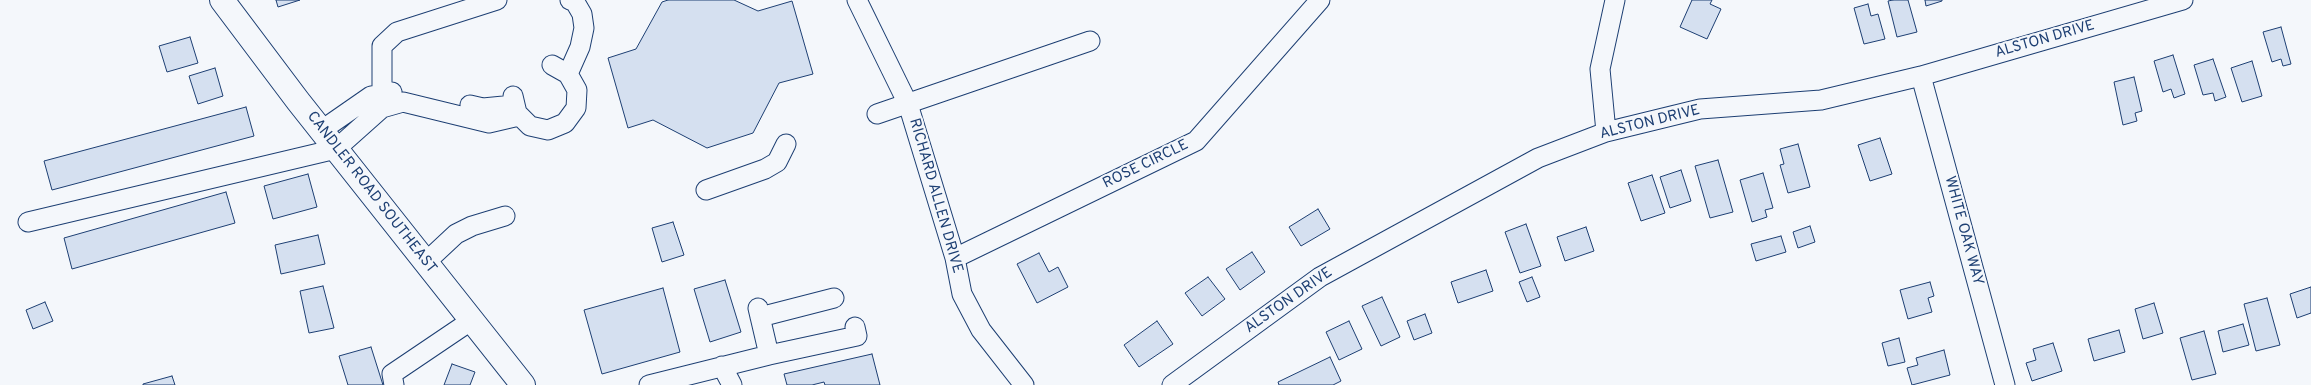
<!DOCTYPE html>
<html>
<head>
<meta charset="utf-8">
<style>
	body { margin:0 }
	canvas { display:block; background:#f4f7fb }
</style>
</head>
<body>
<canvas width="2311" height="385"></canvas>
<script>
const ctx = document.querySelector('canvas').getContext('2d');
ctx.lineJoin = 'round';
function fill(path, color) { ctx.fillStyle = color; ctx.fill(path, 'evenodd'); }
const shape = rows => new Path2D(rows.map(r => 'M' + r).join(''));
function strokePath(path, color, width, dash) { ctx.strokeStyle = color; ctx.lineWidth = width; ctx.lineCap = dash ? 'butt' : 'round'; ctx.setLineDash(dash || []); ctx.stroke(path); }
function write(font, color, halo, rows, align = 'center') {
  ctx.font = font + ' Overpass,sans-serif'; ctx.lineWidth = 4; ctx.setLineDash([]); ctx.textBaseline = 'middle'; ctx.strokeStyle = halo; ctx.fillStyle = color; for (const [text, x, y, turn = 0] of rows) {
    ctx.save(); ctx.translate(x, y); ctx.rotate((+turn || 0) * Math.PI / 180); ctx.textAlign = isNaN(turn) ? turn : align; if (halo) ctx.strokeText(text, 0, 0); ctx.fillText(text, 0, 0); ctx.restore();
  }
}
const building = shape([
	[276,0,300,0,278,7,276,0],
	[668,0,734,0,758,11,792,1,813,74,779,83,753,133,707,148,653,120,628,128,608,58,636,49,662,2,668,0],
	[1692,0,1712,0,1710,4,1721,9,1707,39,1680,27,1692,0],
	[1893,0,1908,0,1917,32,1897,37,1888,1,1893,0],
	[1925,0,1942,0,1942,1,1926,6,1925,0],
	[1868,4,1871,16,1878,14,1885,39,1864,44,1854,8,1868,4],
	[2281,27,2291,64,2283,66,2281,59,2272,62,2263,32,2281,27],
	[190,37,198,63,167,72,159,46,190,37],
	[2173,55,2185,94,2174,98,2171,89,2163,92,2154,61,2173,55],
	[2213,59,2226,97,2215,101,2213,93,2203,95,2194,65,2213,59],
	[2252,61,2262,96,2242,102,2231,68,2252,61],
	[215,68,223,96,198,104,189,76,215,68],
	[2134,77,2142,111,2135,113,2137,121,2123,125,2114,82,2134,77],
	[246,107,254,136,52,190,44,161,246,107],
	[1880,138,1892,174,1870,181,1858,145,1880,138],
	[1798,144,1810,187,1788,193,1780,165,1784,164,1780,149,1798,144],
	[1718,160,1733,212,1710,218,1695,166,1718,160],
	[1681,170,1691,201,1670,208,1660,177,1681,170],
	[1763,173,1773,208,1765,210,1767,217,1752,222,1740,180,1763,173],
	[308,174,317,207,273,219,264,186,308,174],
	[1652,175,1665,213,1641,221,1628,183,1652,175],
	[226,192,235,223,72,269,64,238,226,192],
	[1318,209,1330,229,1301,246,1289,227,1318,209],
	[673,222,684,255,662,262,652,228,673,222],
	[1526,224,1541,266,1520,273,1505,232,1526,224],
	[1810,226,1815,242,1798,248,1793,232,1810,226],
	[1586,227,1594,251,1565,261,1557,237,1586,227],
	[318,235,325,264,281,274,275,245,318,235],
	[1781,236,1786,252,1756,261,1751,244,1781,236],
	[1252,252,1265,272,1240,290,1226,269,1252,252],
	[1039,253,1049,272,1058,267,1068,287,1037,303,1017,264,1039,253],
	[1486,270,1493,291,1458,303,1451,282,1486,270],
	[1208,277,1225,299,1202,316,1185,293,1208,277],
	[1532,277,1540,297,1527,302,1519,282,1532,277],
	[725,280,741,332,710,342,694,289,725,280],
	[1930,282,1934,296,1928,298,1932,312,1908,319,1900,290,1930,282],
	[323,286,334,328,309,333,300,291,323,286],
	[2311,287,2311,313,2297,318,2290,294,2311,287],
	[663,288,680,352,602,374,584,310,663,288],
	[1382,297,1400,337,1381,346,1362,306,1382,297],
	[2267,298,2280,345,2256,351,2244,304,2267,298],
	[45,302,53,321,33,329,26,310,45,302],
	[2154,303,2163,333,2143,339,2135,309,2154,303],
	[1425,314,1432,333,1414,340,1407,321,1425,314],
	[1157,321,1173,344,1139,367,1124,345,1157,321],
	[1349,321,1362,349,1339,360,1326,332,1349,321],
	[2243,324,2249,345,2223,352,2218,331,2243,324],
	[2119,330,2125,352,2094,361,2088,339,2119,330],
	[2204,331,2216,374,2192,380,2180,338,2204,331],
	[1899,338,1905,362,1888,366,1882,343,1899,338],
	[2053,343,2062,371,2032,381,2026,363,2036,360,2033,349,2053,343],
	[371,347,383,385,348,385,339,356,371,347],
	[1944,350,1950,375,1912,385,1907,368,1918,365,1916,358,1944,350],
	[872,354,880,385,825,385,824,382,812,385,787,385,784,374,872,354],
	[1330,357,1341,381,1333,385,1279,385,1278,382,1330,357],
	[452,364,475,372,470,385,444,385,452,364],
	[172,376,175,385,143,385,143,384,172,376]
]);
const minor = shape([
	[857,0,908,104,955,258,962,294,981,330,1024,385],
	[568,74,580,47,584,28,582,14,575,2,570,0],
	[1921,76,2005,385],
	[513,96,517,113,530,126,548,130,565,123,576,108,577,90,568,74,552,65],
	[470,105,483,108,514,105],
	[382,108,382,46,397,32,497,0],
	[877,114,1090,41],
	[322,130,371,96,392,92],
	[1606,132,1600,69,1615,0],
	[706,190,765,169,777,162,786,144],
	[28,222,336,149,382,108,403,102,489,123,519,116],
	[955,258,1196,141,1320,0],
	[426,262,456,234,472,226,505,216],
	[758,308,769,355],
	[760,317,834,298],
	[722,366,732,385],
	[394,385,392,374,472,320],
	[649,385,769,355,857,336,855,327],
	[1172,385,1320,277,1538,158,1606,132,1700,109,1821,100,1921,76,2183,0]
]);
const major = shape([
	[222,0,298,101,523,385]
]);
const streetNames = [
	["ALSTON DRIVE",2045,40,-16],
	["ALSTON DRIVE",1650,123,-14],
	["ROSE CIRCLE",1146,165,-26],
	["CANDLER ROAD SOUTHEAST",371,193,52],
	["RICHARD ALLEN DRIVE",935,196,74],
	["WHITE OAK WAY",1963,231,75],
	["ALSTON DRIVE",1289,301,-35]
];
fill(building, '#d5e0f0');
strokePath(building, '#1d3f73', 1);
strokePath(minor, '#1d3f73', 21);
strokePath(major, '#1d3f73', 26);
strokePath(minor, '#f4f7fb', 19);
strokePath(major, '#f4f7fb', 24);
write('15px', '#1d3f73', '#f4f7fb', streetNames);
</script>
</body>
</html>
